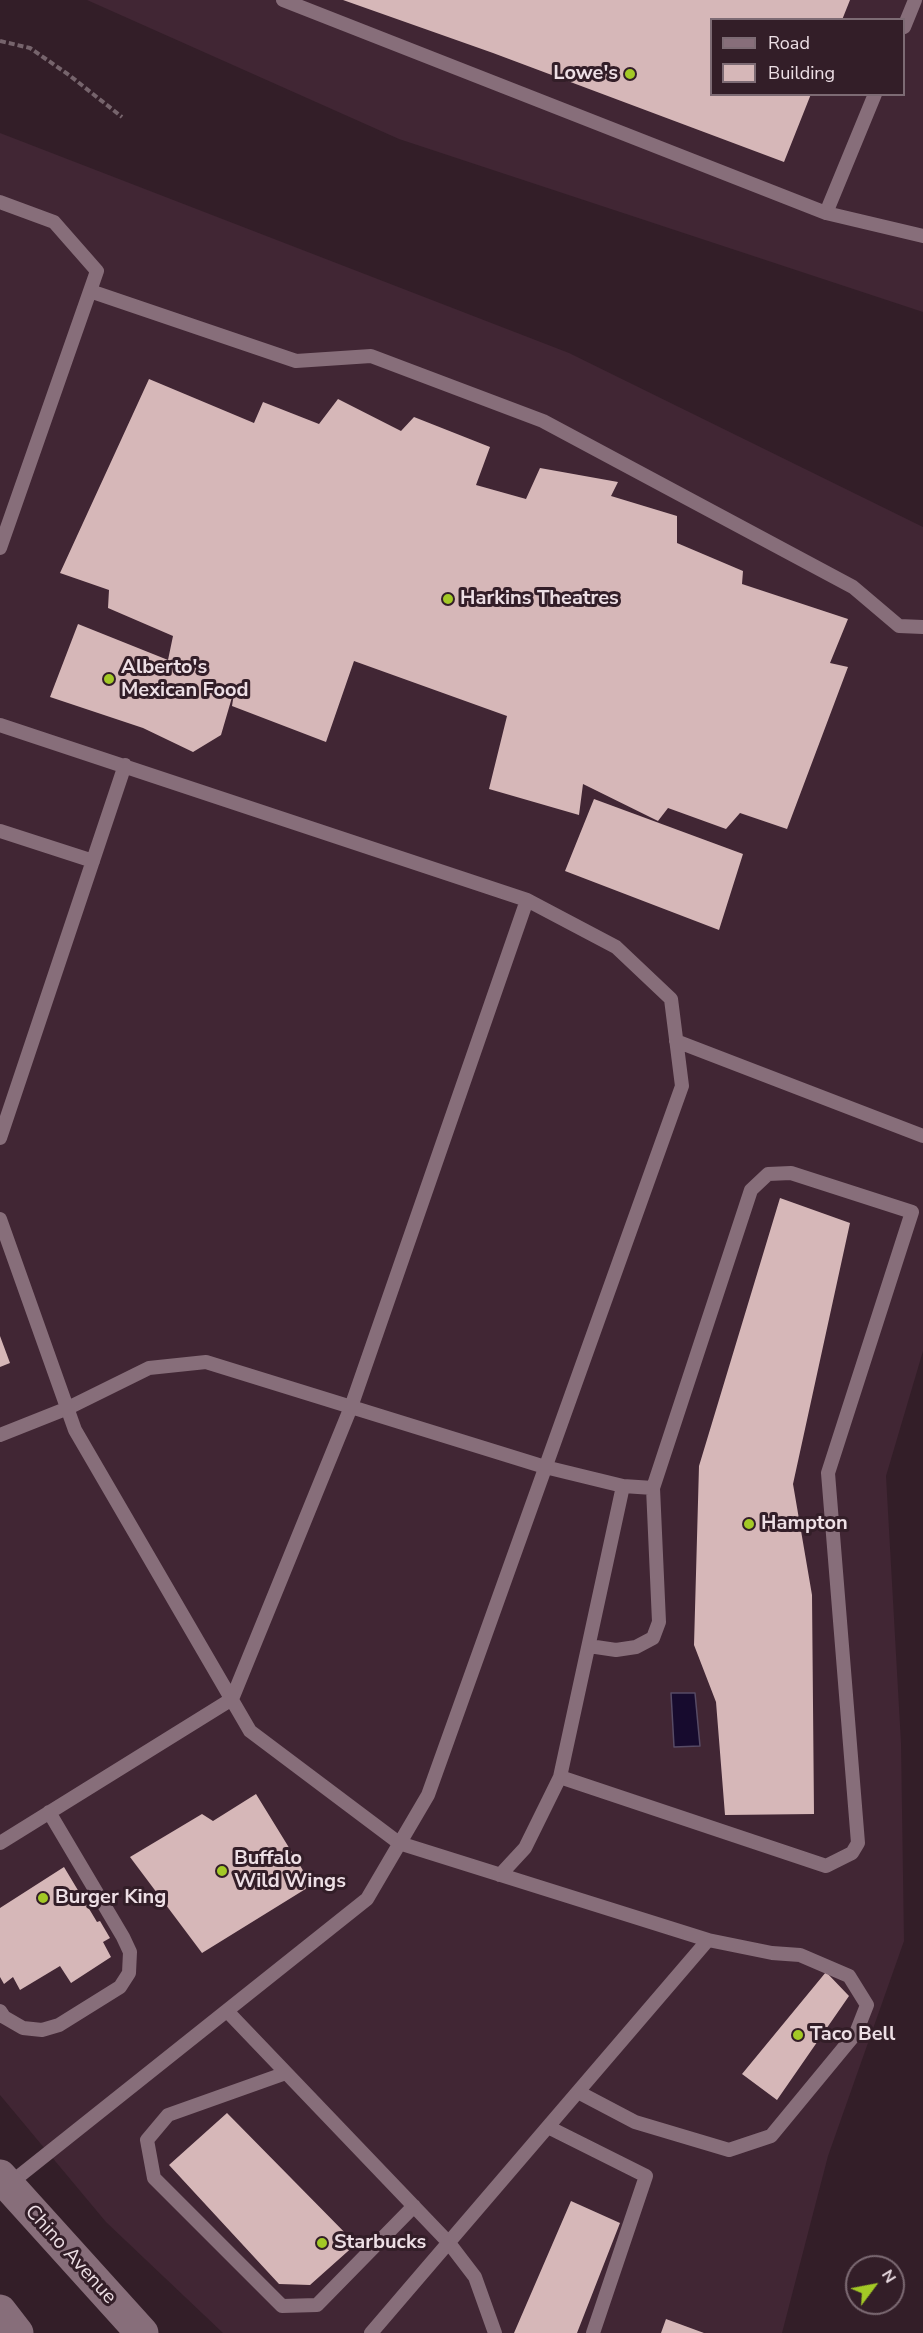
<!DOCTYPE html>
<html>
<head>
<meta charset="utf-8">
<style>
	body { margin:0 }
	#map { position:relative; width:923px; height:2333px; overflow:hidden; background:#331e28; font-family:"Nunito Sans",sans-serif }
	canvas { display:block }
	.legend { position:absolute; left:710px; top:18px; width:195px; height:78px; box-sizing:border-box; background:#331e28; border:2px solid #7d6b74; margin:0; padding:8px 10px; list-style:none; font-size:18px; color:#eddfe5 }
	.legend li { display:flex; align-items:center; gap:12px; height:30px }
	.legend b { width:30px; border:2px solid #7d6b74 }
	.north { position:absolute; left:845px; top:2255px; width:60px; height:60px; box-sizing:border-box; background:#331e28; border:2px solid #7d6b74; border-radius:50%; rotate:58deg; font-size:16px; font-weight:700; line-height:24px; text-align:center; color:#eddfe5 }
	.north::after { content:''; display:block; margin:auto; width:21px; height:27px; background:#a3c926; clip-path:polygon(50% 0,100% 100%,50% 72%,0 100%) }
</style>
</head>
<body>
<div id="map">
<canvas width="923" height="2333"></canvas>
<ul class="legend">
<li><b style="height:8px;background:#876e7a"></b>Road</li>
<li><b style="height:16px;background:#d6b7b8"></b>Building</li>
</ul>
<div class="north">N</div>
</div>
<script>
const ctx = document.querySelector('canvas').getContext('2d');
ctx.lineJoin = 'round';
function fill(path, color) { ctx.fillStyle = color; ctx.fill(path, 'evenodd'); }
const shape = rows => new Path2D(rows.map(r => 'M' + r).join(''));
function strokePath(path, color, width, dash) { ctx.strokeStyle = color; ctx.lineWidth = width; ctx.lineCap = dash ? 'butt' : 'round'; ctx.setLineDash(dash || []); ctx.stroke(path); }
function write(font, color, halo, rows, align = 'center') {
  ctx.font = font + ' "Nunito Sans",sans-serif'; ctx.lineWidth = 6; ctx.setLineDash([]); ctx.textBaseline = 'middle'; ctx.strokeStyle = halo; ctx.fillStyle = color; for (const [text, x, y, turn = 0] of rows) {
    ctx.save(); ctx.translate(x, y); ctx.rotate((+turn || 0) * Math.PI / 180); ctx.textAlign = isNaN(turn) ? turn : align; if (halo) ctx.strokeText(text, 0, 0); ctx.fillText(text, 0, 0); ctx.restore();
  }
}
const built = shape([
	[87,0,923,0,923,312,399,139],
	[712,20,904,20,904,94,712,94],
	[0,133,569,353,923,527,923,1351,886,1476,901,1743,904,1941,828,2156,782,2333,223,2333,106,2222,0,2095]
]);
const water = shape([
	[671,1693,695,1693,700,1746,674,1747,671,1693]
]);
const building = shape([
	[343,0,850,0,842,20,712,20,712,94,811,94,784,162,493,53],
	[149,379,254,423,263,402,319,424,338,399,401,431,414,417,490,447,476,485,526,499,540,468,618,482,611,496,677,516,677,543,743,571,742,584,848,619,830,663,848,667,787,829,740,813,726,829,668,808,658,821,583,784,579,815,489,789,507,716,354,661,326,742,232,706,235,687,221,735,193,752,143,728,50,697,78,624,168,660,173,636,108,608,109,590,60,573],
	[594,799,743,854,719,930,565,871],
	[780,1198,850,1223,793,1484,812,1595,814,1814,725,1815,716,1702,694,1645,699,1466],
	[0,1336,10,1363,0,1367],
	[256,1794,312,1885,202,1953,130,1857,202,1814,213,1821],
	[64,1867,97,1922,100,1921,110,1938,103,1942,111,1957,71,1983,60,1966,20,1990,13,1977,4,1984,0,1977,0,1908],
	[826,1972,849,1996,777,2100,742,2074],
	[227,2113,356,2244,310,2285,279,2284,169,2165],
	[571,2201,620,2223,577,2333,514,2333],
	[666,2319,704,2333,661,2333]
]);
const path = shape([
	[0,41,30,48,69,75,122,117]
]);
const lane = shape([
	[283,0,826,213,923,236],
	[904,27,915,0],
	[0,202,54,222,97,271,0,548],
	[826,213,875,94],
	[90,291,296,361,371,356,543,421,853,587,899,626,923,627],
	[0,725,527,900,616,947,671,999,682,1086,428,1795,367,1899,8,2185],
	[0,831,93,861],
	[676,1041,923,1136],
	[0,1138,125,765],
	[0,1219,75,1430,250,1731,399,1843,708,1940,371,2333],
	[0,1435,68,1408,149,1368,206,1362,545,1467,623,1486,653,1488,751,1190,768,1174,791,1173,912,1212,828,1473,858,1843,852,1853,826,1866,560,1777,525,1848,500,1875],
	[589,1646,616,1650,636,1647,653,1638,659,1622,653,1488],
	[560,1777,623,1486],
	[0,1843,232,1699,351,1407,527,900],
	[0,2011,4,2017,23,2028,42,2030,59,2025,120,1987,129,1973,130,1952,123,1937,49,1812],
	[227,2011,449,2243,475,2277,495,2333],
	[286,2073,168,2115,147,2140,154,2178,282,2306,317,2305,414,2206],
	[578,2092,635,2122,729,2150,771,2136,856,2033,867,2005,849,1976,800,1955,772,1953,708,1940],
	[548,2127,646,2176,593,2333]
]);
const secondary = shape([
	[0,2176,142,2333],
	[0,2311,17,2333]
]);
const markers = [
	[630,74,6,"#a3c926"],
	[448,599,6,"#a3c926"],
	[109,679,6,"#a3c926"],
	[749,1524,6,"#a3c926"],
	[222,1871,6,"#a3c926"],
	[43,1898,6,"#a3c926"],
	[798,2035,6,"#a3c926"],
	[322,2243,6,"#a3c926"]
];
const poiNames = [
	["Lowe's",618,74,"right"],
	["Harkins Theatres",460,599],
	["Alberto's",121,668],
	["Mexican Food",121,691],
	["Hampton",761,1524],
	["Buffalo",234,1859],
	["Wild Wings",234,1882],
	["Burger King",55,1898],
	["Taco Bell",810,2035],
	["Starbucks",334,2243]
];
const streetNames = [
	["Chino Avenue",70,2255,48]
];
fill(built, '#412634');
fill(water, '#170b2e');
strokePath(water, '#574b65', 1.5);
fill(building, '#d6b7b8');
strokePath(path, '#76646c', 4, [6, 3]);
strokePath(lane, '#876e7a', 14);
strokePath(secondary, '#876e7a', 33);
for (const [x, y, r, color] of markers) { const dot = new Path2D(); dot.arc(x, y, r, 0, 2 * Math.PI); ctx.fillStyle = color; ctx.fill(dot); strokePath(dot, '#331e28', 2); }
write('bold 20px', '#eddfe5', '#331e28', poiNames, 'left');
write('20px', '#eddfe5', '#331e28', streetNames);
</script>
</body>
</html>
